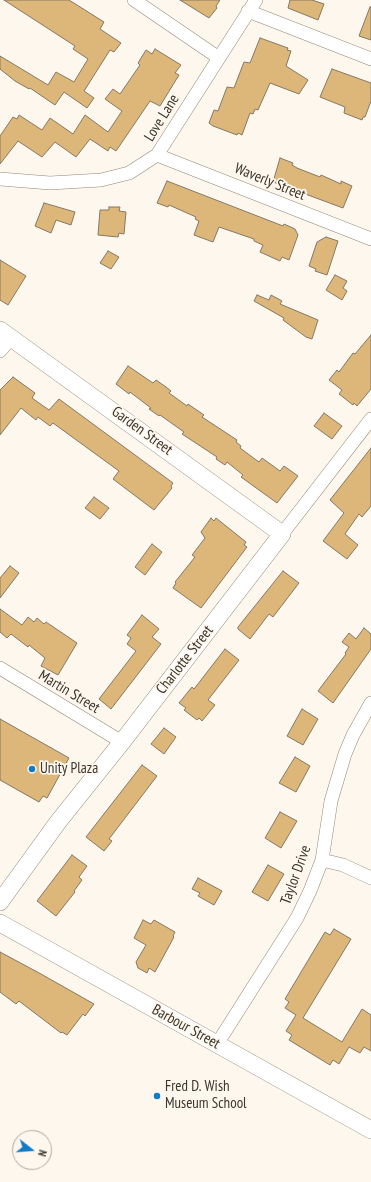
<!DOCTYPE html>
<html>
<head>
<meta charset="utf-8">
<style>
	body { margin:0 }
	#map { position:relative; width:371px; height:1182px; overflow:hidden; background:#fdf7ee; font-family:"PT Sans Narrow",sans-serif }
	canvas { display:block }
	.north { position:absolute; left:12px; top:1130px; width:40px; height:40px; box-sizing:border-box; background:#fdf7ee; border:1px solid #afaaa1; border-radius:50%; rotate:107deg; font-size:11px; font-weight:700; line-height:16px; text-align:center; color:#3b362d }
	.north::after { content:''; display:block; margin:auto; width:14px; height:18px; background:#127bc6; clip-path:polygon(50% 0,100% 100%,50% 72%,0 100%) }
</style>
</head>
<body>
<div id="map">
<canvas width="371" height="1182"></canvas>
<div class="north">N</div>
</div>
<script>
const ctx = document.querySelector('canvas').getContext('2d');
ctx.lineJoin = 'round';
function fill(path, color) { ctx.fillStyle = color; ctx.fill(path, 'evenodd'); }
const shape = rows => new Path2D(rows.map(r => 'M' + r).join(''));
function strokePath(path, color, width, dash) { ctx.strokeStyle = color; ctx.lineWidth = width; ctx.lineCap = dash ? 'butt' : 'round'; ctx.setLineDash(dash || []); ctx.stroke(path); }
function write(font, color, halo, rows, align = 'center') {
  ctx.font = font + ' "PT Sans Narrow",sans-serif'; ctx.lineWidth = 3.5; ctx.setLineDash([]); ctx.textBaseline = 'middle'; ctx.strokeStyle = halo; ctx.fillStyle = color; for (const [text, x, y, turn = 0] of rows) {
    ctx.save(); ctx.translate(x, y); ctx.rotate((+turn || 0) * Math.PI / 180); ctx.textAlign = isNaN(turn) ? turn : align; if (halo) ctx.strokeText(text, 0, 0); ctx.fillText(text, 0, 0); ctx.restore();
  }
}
const building = shape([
	[4,0,69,0,104,22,100,29,121,43,114,52,110,50,86,88,84,91,94,98,87,108,64,92,55,105,30,88,29,89,15,81,0,69,0,56,48,85,56,72,74,82,88,59,73,49,75,46,4,0],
	[180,0,220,0,216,6,217,8,209,18,180,0],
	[290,0,312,0,324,4,318,20,288,8,290,0],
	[370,7,371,7,371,40,359,36,370,7],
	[260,38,288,48,287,50,291,51,286,66,308,80,299,94,270,83,258,110,255,109,253,114,250,113,242,135,238,133,237,135,213,126,209,123,214,110,218,111,227,87,234,88,244,62,250,63,260,38],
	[155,49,181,65,175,73,179,75,160,106,150,101,116,151,110,147,108,151,90,139,76,157,55,142,42,157,18,141,0,164,0,136,13,117,17,119,19,115,42,130,50,118,73,134,85,115,108,132,122,111,105,99,113,89,120,94,140,65,138,63,146,50,152,54,155,49],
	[332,69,371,83,371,101,365,117,363,117,362,120,344,113,345,107,320,97,332,69],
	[280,158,293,163,292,165,297,168,320,177,321,175,341,184,341,181,352,186,343,208,273,182,280,158],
	[167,181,283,226,284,224,295,229,298,235,289,260,282,257,280,261,260,252,263,245,254,241,254,239,219,227,213,242,194,235,199,221,195,219,196,217,169,205,168,207,157,203,167,181],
	[44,203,75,212,71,225,56,220,51,233,35,226,44,203],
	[109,207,120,207,119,211,126,212,124,234,119,233,118,237,98,235,100,210,109,210,109,207],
	[326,237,338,241,327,275,315,271,316,269,309,266,317,242,326,237],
	[108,251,119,257,111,269,100,263,108,251],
	[0,260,26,276,8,305,0,300,0,260],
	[335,275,347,281,343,288,347,291,342,300,326,290,335,275],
	[257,295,269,300,271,295,282,301,280,304,318,320,312,339,306,337,283,320,284,318,254,301,257,295],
	[371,335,371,389,357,406,354,403,353,405,339,394,342,390,329,380,337,370,339,372,353,353,355,354,371,335],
	[128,366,153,383,156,380,166,387,171,391,169,393,187,406,188,404,204,415,202,417,237,440,236,442,241,446,240,448,259,462,262,458,280,471,284,466,298,476,277,503,241,477,243,475,227,462,225,465,216,459,217,457,182,434,184,432,160,415,159,416,149,409,151,408,130,392,129,394,116,384,128,366],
	[13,377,35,393,32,398,49,410,59,399,173,483,171,486,172,488,154,510,113,479,119,471,53,423,50,426,38,417,36,420,21,408,0,435,0,390,13,377],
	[324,413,342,426,332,439,314,426,324,413],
	[371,448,371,506,362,517,359,514,345,534,358,545,347,559,323,541,344,513,330,500,371,448],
	[94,497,109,508,100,519,85,508,94,497],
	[211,518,214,521,216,518,246,542,244,545,247,547,201,608,173,588,176,583,175,582,195,557,192,555,205,538,201,532,211,518],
	[152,544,162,552,145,575,135,567,152,544],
	[10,566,19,573,0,598,0,578,10,566],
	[283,571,299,583,273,617,269,614,250,639,238,629,238,627,283,571],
	[0,609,22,625,28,617,34,622,37,618,44,624,46,622,77,643,58,675,41,666,45,658,29,645,28,647,11,634,7,638,0,632,0,609],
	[142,615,159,629,152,637,161,644,111,709,99,699,136,651,127,644,131,638,127,635,142,615],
	[364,628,371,634,371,649,333,703,318,691,346,654,345,653,349,647,342,642,349,633,356,639,364,628],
	[225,649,239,660,208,700,215,705,202,721,199,718,197,720,184,710,186,708,179,703,192,687,194,689,225,649],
	[302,709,318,719,303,745,287,736,302,709],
	[0,719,69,758,47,798,43,796,39,802,0,780,0,719],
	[164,728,176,737,164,754,151,744,164,728],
	[295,757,310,766,296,792,279,783,295,757],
	[142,765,157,776,109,839,112,841,104,851,86,837,142,765],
	[280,812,297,821,281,848,265,838,280,812],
	[72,855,87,866,79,877,82,880,74,891,75,892,56,916,37,901,72,855],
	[268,865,284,874,268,901,252,892,268,865],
	[198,878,222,891,214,905,198,896,200,893,192,889,198,878],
	[143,920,151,924,154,920,175,932,173,936,174,937,155,972,149,968,147,973,138,968,136,962,146,945,134,938,143,920],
	[334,929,351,939,303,1018,342,1042,362,1009,371,1015,371,1051,364,1047,360,1053,349,1047,339,1064,333,1060,330,1065,289,1040,292,1035,286,1031,296,1015,285,1008,289,1002,285,999,325,932,330,935,334,929],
	[0,952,41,974,94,1004,85,1016,83,1014,67,1035,62,1032,61,1033,19,1001,16,1004,0,992,0,952]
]);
const minor = shape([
	[134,0,219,58],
	[248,11,371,59],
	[157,155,371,239],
	[0,179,50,183,101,180,129,173,157,155,256,0],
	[0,351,12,337],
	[282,534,371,419],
	[0,668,122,742],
	[322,860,343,865,371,878],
	[217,1044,297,918,310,891,322,860,331,801,345,754,353,735,371,703]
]);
const tertiary = shape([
	[0,330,282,534,122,742,58,822,0,902],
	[0,923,371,1130]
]);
const markers = [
	[32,769,4,"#127bc6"],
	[157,1096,4,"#127bc6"]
];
const streetNames = [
	["Love Lane",162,118,-58],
	["Waverly Street",270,182,22],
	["Garden Street",142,431,36],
	["Charlotte Street",185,660,-52],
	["Martin Street",69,692,31],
	["Taylor Drive",296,875,-70],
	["Barbour Street",186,1027,29]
];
const poiNames = [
	["Unity Plaza",40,769],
	["Fred D. Wish",165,1087],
	["Museum School",165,1104]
];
fill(building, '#ddb679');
strokePath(building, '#857864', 1);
strokePath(minor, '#948672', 14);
strokePath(tertiary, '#948672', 18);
strokePath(minor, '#fff', 13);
strokePath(tertiary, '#fff', 17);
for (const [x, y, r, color] of markers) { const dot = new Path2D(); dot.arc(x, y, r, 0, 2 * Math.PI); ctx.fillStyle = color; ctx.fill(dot); strokePath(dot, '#fdf7ee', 1.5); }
write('15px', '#3b362d', '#fdf7ee', streetNames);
write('15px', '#3b362d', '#fdf7ee', poiNames, 'left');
</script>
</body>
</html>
